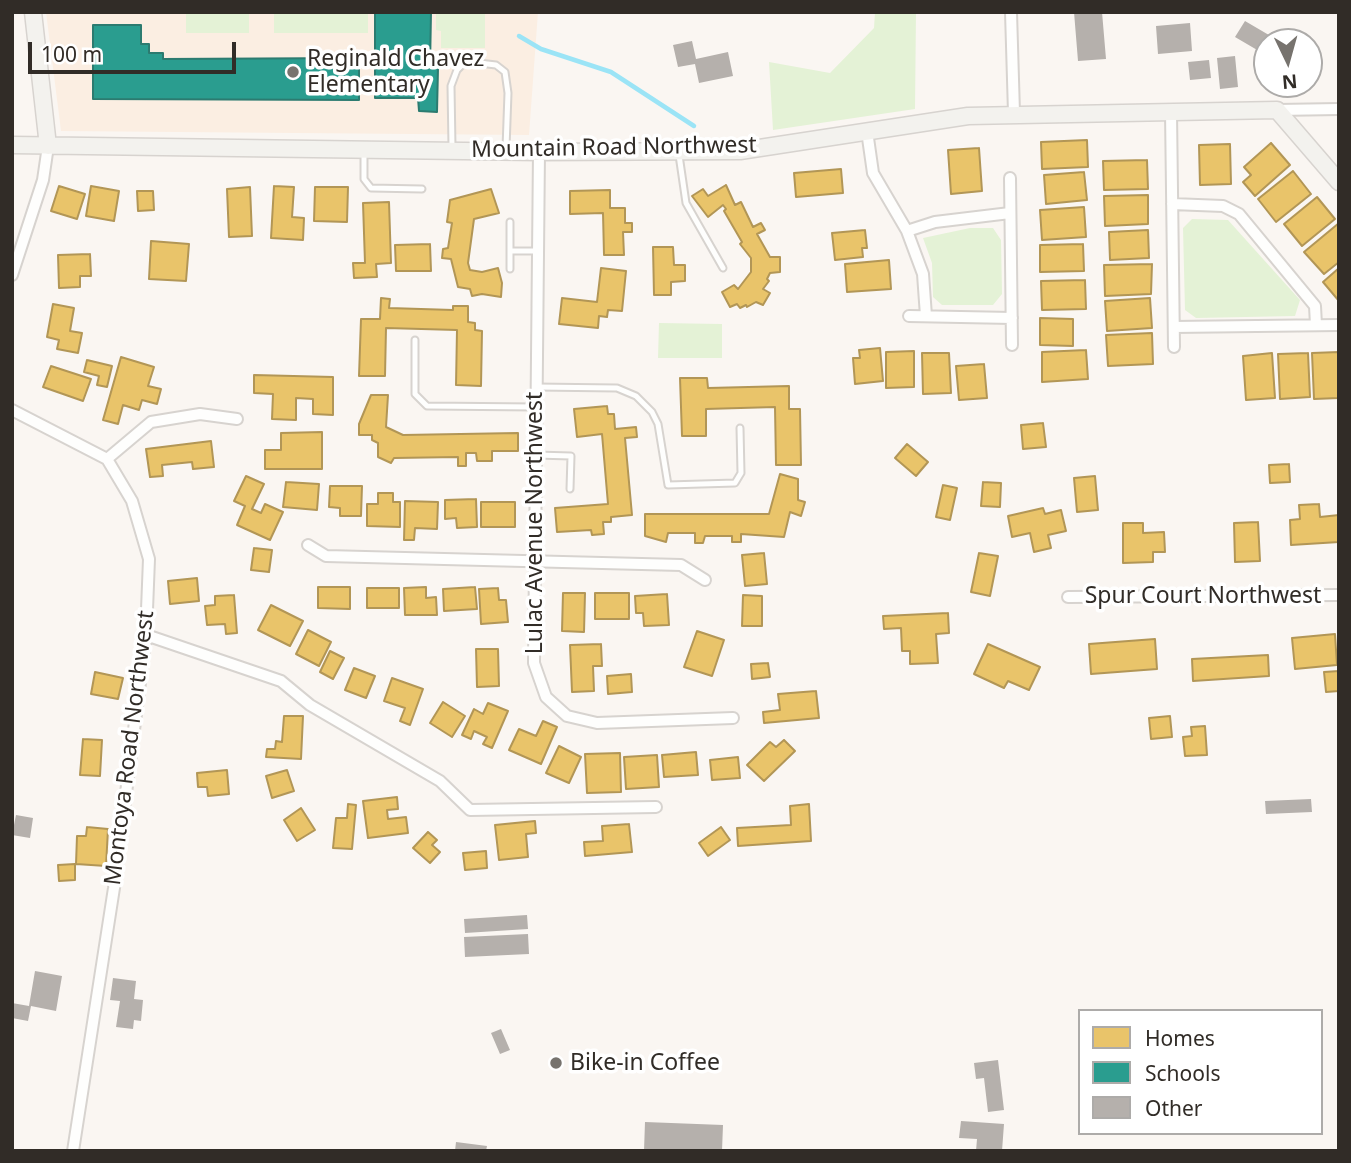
<!DOCTYPE html>
<html>
<head>
<meta charset="utf-8">
<style>
	body { margin:0 }
	#map { position:relative; width:1351px; height:1163px; overflow:hidden; background:#faf6f2; font-family:"Noto Sans",sans-serif }
	canvas { display:block }
	.frame { position:absolute; inset:0; border:14px solid #312c27; pointer-events:none }
	.legend { position:absolute; left:1078px; top:1009px; width:245px; height:126px; box-sizing:border-box; background:#fff; border:2px solid #adaba9; margin:0; padding:9px 12px; list-style:none; font-size:21px; color:#312c27 }
	.legend li { display:flex; align-items:center; gap:14px; height:35px }
	.legend b { width:35px; border:2px solid #adaba9 }
	.north { position:absolute; left:1253px; top:28px; width:70px; height:70px; box-sizing:border-box; background:#fff; border:2px solid #adaba9; border-radius:50%; rotate:175deg; font-size:19px; font-weight:700; line-height:28px; text-align:center; color:#312c27 }
	.north::after { content:''; display:block; margin:auto; width:24px; height:32px; background:#77736e; clip-path:polygon(50% 0,100% 100%,50% 72%,0 100%) }
	.scale { position:absolute; left:28px; top:42px; width:208px; height:32px; box-sizing:border-box; border:4px solid #312c27; border-top:0; padding-left:9px; font-size:21px; line-height:24px; white-space:nowrap; color:#312c27; -webkit-text-stroke:5px #fff; paint-order:stroke }
</style>
</head>
<body>
<div id="map">
<canvas width="1351" height="1163"></canvas>
<div class="frame"></div>
<ul class="legend">
<li><b style="height:19px;background:#e9c46a"></b>Homes</li>
<li><b style="height:19px;background:#2a9d8f"></b>Schools</li>
<li><b style="height:19px;background:#b5b0ac"></b>Other</li>
</ul>
<div class="north">N</div>
<div class="scale">100 m</div>
</div>
<script>
const ctx = document.querySelector('canvas').getContext('2d');
ctx.lineJoin = 'round';
function fill(path, color) { ctx.fillStyle = color; ctx.fill(path, 'evenodd'); }
const shape = rows => new Path2D(rows.map(r => 'M' + r).join(''));
function strokePath(path, color, width, dash) { ctx.strokeStyle = color; ctx.lineWidth = width; ctx.lineCap = dash ? 'butt' : 'round'; ctx.setLineDash(dash || []); ctx.stroke(path); }
function write(font, color, halo, rows, align = 'center') {
  ctx.font = font + ' "Noto Sans",sans-serif'; ctx.lineWidth = 7; ctx.setLineDash([]); ctx.textBaseline = 'middle'; ctx.strokeStyle = halo; ctx.fillStyle = color; for (const [text, x, y, turn = 0] of rows) {
    ctx.save(); ctx.translate(x, y); ctx.rotate((+turn || 0) * Math.PI / 180); ctx.textAlign = isNaN(turn) ? turn : align; if (halo) ctx.strokeText(text, 0, 0); ctx.fillText(text, 0, 0); ctx.restore();
  }
}
const built = shape([
	[46,12,538,12,529,135,61,131]
]);
const green = shape([
	[186,12,249,12,249,33,186,33],
	[274,12,368,12,368,33,274,33],
	[436,12,485,12,485,48,441,48,441,31,436,30],
	[875,12,916,12,915,109,773,130,769,62,830,73,874,28],
	[1192,219,1228,220,1300,300,1295,316,1196,318,1185,310,1183,228],
	[970,228,993,228,1001,240,1002,294,993,305,942,305,933,297,932,263,923,238],
	[659,323,722,324,722,358,658,358]
]);
const homes = shape([
	[1087,140,1088,167,1042,169,1041,142,1087,140],
	[1271,143,1290,165,1255,196,1243,182,1251,175,1244,167,1271,143],
	[1230,144,1231,184,1200,185,1199,145,1230,144],
	[979,148,982,191,951,194,948,150,979,148],
	[1147,160,1148,189,1104,190,1103,161,1147,160],
	[841,169,843,193,796,197,794,173,841,169],
	[1293,171,1311,194,1276,222,1258,199,1293,171],
	[1084,172,1087,200,1046,204,1044,175,1084,172],
	[726,185,735,205,741,202,753,227,761,223,765,230,757,234,770,257,780,257,780,272,770,273,767,279,769,281,763,289,770,293,763,305,756,302,747,307,746,305,740,308,737,304,730,307,722,292,734,285,738,289,751,272,751,258,740,244,742,242,724,211,726,209,723,205,708,217,692,196,703,189,708,196,726,185],
	[59,186,85,194,77,219,51,211,59,186],
	[91,186,119,191,114,221,86,216,91,186],
	[274,186,294,187,292,217,304,218,303,240,271,238,274,186],
	[250,187,252,236,229,237,227,189,250,187],
	[315,187,348,187,347,222,314,221,315,187],
	[491,189,499,213,474,219,468,263,470,270,482,272,498,268,502,283,501,297,482,294,472,296,470,289,458,287,451,259,442,258,443,249,448,248,452,223,447,222,450,200,491,189],
	[610,190,610,208,625,208,625,223,632,223,632,232,623,232,624,255,604,255,603,213,570,214,570,191,610,190],
	[137,191,153,191,154,210,138,211,137,191],
	[1148,195,1148,224,1105,226,1104,196,1148,195],
	[1317,197,1335,219,1302,246,1284,224,1317,197],
	[389,202,391,263,376,264,377,277,354,278,353,263,365,263,363,203,389,202],
	[1084,207,1086,237,1042,240,1040,210,1084,207],
	[1339,223,1339,262,1324,274,1304,252,1339,223],
	[865,230,867,248,862,248,863,257,835,260,832,233,865,230],
	[1148,230,1149,258,1110,260,1109,232,1148,230],
	[151,241,189,244,186,281,149,279,151,241],
	[430,244,431,271,396,271,395,245,430,244],
	[1083,244,1084,271,1040,272,1040,245,1083,244],
	[653,247,673,247,674,265,685,265,685,281,671,282,671,295,654,295,653,247],
	[90,254,91,276,80,276,80,287,59,288,58,255,90,254],
	[889,260,891,289,847,292,845,264,889,260],
	[1152,264,1151,294,1105,296,1104,265,1152,264],
	[601,268,626,271,622,311,608,310,607,317,599,316,598,328,559,324,562,298,597,302,601,268],
	[1339,268,1339,301,1323,282,1339,268],
	[1085,280,1086,309,1042,310,1041,281,1085,280],
	[381,298,390,299,389,308,453,310,453,306,468,306,468,322,475,323,475,330,482,331,481,386,456,385,457,330,386,328,385,376,359,376,361,319,380,319,381,298],
	[1150,298,1152,328,1107,331,1105,301,1150,298],
	[53,304,74,308,70,331,82,333,78,353,57,349,59,340,47,337,53,304],
	[1040,318,1073,319,1073,346,1040,345,1040,318],
	[1152,333,1153,364,1108,366,1106,335,1152,333],
	[880,348,883,381,855,384,853,358,860,358,859,350,880,348],
	[1086,350,1088,379,1042,382,1042,352,1086,350],
	[914,351,914,387,886,388,886,352,914,351],
	[1339,352,1339,398,1314,399,1312,353,1339,352],
	[922,353,949,353,951,393,923,394,922,353],
	[1272,353,1275,398,1246,400,1243,356,1272,353],
	[1308,353,1310,397,1280,399,1278,354,1308,353],
	[121,357,154,367,148,386,161,389,157,404,142,400,139,410,123,405,118,424,103,420,121,357],
	[87,360,112,366,107,387,97,385,99,376,84,372,87,360],
	[984,364,987,398,959,400,956,366,984,364],
	[51,366,91,379,83,401,43,387,51,366],
	[254,375,333,377,333,415,313,414,313,399,296,398,296,420,272,419,273,394,254,393,254,375],
	[680,378,707,378,708,388,789,386,789,409,800,409,801,465,776,465,775,407,706,409,706,436,682,436,680,378],
	[371,395,388,395,386,427,403,435,518,433,518,451,492,451,492,461,477,461,476,453,466,453,466,466,458,466,458,457,394,458,391,463,378,457,378,443,372,440,372,435,359,435,359,424,371,395],
	[607,406,608,414,614,414,615,429,636,427,637,437,625,438,632,515,611,517,611,522,603,522,604,534,592,535,591,530,557,532,555,508,608,504,602,434,577,437,574,409,607,406],
	[1043,423,1046,447,1023,449,1021,425,1043,423],
	[322,432,322,469,265,469,265,450,281,450,281,433,322,432],
	[211,441,214,467,193,469,192,462,162,465,163,476,150,477,146,449,211,441],
	[907,444,928,462,916,476,895,458,907,444],
	[1289,464,1290,482,1270,483,1269,465,1289,464],
	[780,474,798,479,798,500,805,502,801,516,790,512,784,537,741,534,741,542,732,542,732,536,705,536,703,543,695,543,695,533,668,533,666,542,645,536,645,514,769,514,780,474],
	[246,476,264,484,252,509,261,513,265,504,283,512,270,540,237,525,245,506,234,501,246,476],
	[1095,476,1098,510,1077,512,1074,478,1095,476],
	[286,482,319,484,317,510,283,507,286,482],
	[983,482,1001,483,1000,507,981,506,983,482],
	[943,485,957,488,950,520,936,517,943,485],
	[330,486,362,486,361,516,340,516,340,508,329,507,330,486],
	[378,493,393,493,393,502,400,502,400,527,367,526,367,504,378,504,378,493],
	[476,499,477,527,457,528,456,518,445,519,445,500,476,499],
	[405,501,438,502,437,529,415,528,414,540,404,540,405,501],
	[481,502,515,502,515,527,481,527,481,502],
	[1319,504,1320,517,1339,515,1339,542,1291,545,1290,520,1300,519,1299,505,1319,504],
	[1043,508,1045,514,1061,510,1066,531,1048,535,1051,548,1034,552,1030,533,1012,537,1008,516,1043,508],
	[1258,522,1260,561,1235,562,1234,523,1258,522],
	[1123,523,1143,523,1143,533,1164,532,1165,552,1153,552,1153,562,1123,563,1123,523],
	[254,548,272,550,269,572,251,570,254,548],
	[764,553,767,584,745,586,742,555,764,553],
	[979,553,998,556,990,596,971,592,979,553],
	[197,578,199,601,170,604,168,581,197,578],
	[318,587,350,587,350,609,318,608,318,587],
	[426,587,426,598,436,597,437,615,405,615,404,588,426,587],
	[475,587,477,609,444,611,443,589,475,587],
	[367,588,399,588,399,608,367,608,367,588],
	[498,588,499,600,506,600,508,622,481,624,479,589,498,588],
	[563,593,585,593,584,632,562,631,563,593],
	[595,593,629,593,629,619,595,619,595,593],
	[667,594,669,625,644,626,643,613,636,613,635,596,667,594],
	[234,595,237,633,226,634,225,624,207,625,205,606,215,605,215,596,234,595],
	[743,595,762,596,762,626,742,626,743,595],
	[271,605,303,621,290,646,258,630,271,605],
	[948,613,949,633,936,634,938,663,910,664,910,651,902,651,901,628,884,629,883,616,948,613],
	[308,630,331,642,319,666,296,654,308,630],
	[697,631,724,640,712,676,684,667,697,631],
	[1335,634,1337,665,1295,669,1292,638,1335,634],
	[1155,639,1157,669,1091,674,1089,644,1155,639],
	[601,644,602,666,593,666,594,691,572,692,570,645,601,644],
	[988,644,1040,667,1029,690,1008,681,1004,688,974,674,988,644],
	[476,649,498,649,499,686,477,687,476,649],
	[330,651,344,658,333,679,320,672,330,651],
	[1268,655,1269,676,1193,681,1192,659,1268,655],
	[768,663,770,677,752,679,751,664,768,663],
	[354,668,375,676,366,698,345,690,354,668],
	[1339,671,1339,691,1326,692,1324,672,1339,671],
	[95,672,123,678,118,699,91,694,95,672],
	[631,674,632,692,608,694,607,676,631,674],
	[392,678,423,689,410,725,400,721,405,708,384,701,392,678],
	[816,691,819,718,764,723,763,712,780,710,778,694,816,691],
	[443,702,465,716,452,737,430,723,443,702],
	[488,703,508,711,492,748,483,744,487,737,474,731,471,739,462,735,474,709,483,714,488,703],
	[284,716,303,716,301,759,266,757,267,749,275,749,276,741,282,742,284,716],
	[1170,716,1172,737,1151,739,1149,718,1170,716],
	[543,721,557,727,541,764,509,750,519,729,536,736,543,721],
	[1205,726,1207,755,1185,756,1183,737,1192,736,1191,727,1205,726],
	[83,739,102,740,100,776,80,775,83,739],
	[784,740,795,751,764,781,747,765,770,742,776,747,784,740],
	[559,746,581,757,569,783,546,773,559,746],
	[696,752,698,775,664,777,662,755,696,752],
	[620,753,621,792,587,793,585,754,620,753],
	[657,755,659,787,626,789,624,757,657,755],
	[738,757,740,778,712,780,710,760,738,757],
	[227,770,229,794,208,796,207,787,198,787,197,773,227,770],
	[287,770,294,791,272,798,266,776,287,770],
	[397,797,398,809,387,810,388,819,406,817,408,833,368,838,363,801,397,797],
	[348,804,356,805,352,849,333,848,336,818,347,818,348,804],
	[809,804,811,841,738,846,737,828,791,825,790,806,809,804],
	[301,808,315,830,297,841,284,820,301,808],
	[535,821,536,833,526,834,528,857,499,860,495,825,535,821],
	[629,824,632,852,585,856,584,842,603,841,602,826,629,824],
	[87,827,108,829,106,866,76,864,77,836,86,836,87,827],
	[721,827,730,840,708,856,699,843,721,827],
	[428,832,437,840,432,845,440,852,430,863,413,848,428,832],
	[486,851,487,868,465,870,463,853,486,851],
	[75,864,75,880,59,881,58,865,75,864]
]);
const schools = shape([
	[375,12,431,12,430,68,438,68,437,112,419,111,418,98,375,98,375,12],
	[93,25,141,25,141,44,149,44,149,53,163,53,163,59,359,58,359,100,93,99,93,25]
]);
const stream = shape([
	[519,36,541,49,611,72,694,126]
]);
const building = shape([
	[1074,12,1102,12,1106,59,1078,61],
	[1245,21,1274,38,1267,42,1264,54,1235,37],
	[1190,23,1192,51,1158,54,1156,26],
	[692,41,696,59,728,52,733,76,699,83,695,64,678,67,673,45],
	[1235,56,1238,87,1220,89,1217,58],
	[1209,60,1211,78,1190,80,1188,62],
	[1311,799,1312,812,1266,814,1265,801],
	[16,815,33,818,30,838,12,835],
	[527,915,528,929,465,933,464,919],
	[528,934,529,954,465,957,464,937],
	[35,971,62,976,56,1011,31,1006,28,1021,12,1018,12,1003,29,1006],
	[113,978,136,981,134,999,143,1000,141,1021,134,1020,133,1029,116,1027,120,1001,110,1000],
	[501,1029,510,1050,500,1054,491,1033],
	[998,1060,1004,1110,988,1112,984,1078,976,1079,974,1063],
	[961,1121,1004,1124,1002,1151,976,1151,977,1139,959,1138],
	[645,1122,723,1125,722,1151,644,1151],
	[456,1142,487,1146,486,1151,455,1151]
]);
const lane = shape([
	[452,147,451,86,457,70,463,64,479,63,496,65,505,72,508,93,506,148],
	[364,150,364,179,371,188,422,189],
	[679,155,686,203,723,268],
	[510,222,510,251,538,251],
	[510,251,510,269],
	[415,340,415,394,427,406,536,407],
	[536,387,617,388,636,396,652,412,658,424,668,485,735,483,741,473,740,428],
	[536,455,571,456,570,489]
]);
const street = shape([
	[1011,12,1014,113],
	[1277,110,1339,109],
	[1171,112,1174,347],
	[867,131,873,173,907,231,923,274,926,316],
	[539,152,534,663,546,697,567,716,597,723,733,718],
	[1010,178,1012,345],
	[1172,204,1223,206,1239,214,1315,306,1316,325],
	[907,231,935,222,1010,213],
	[12,275,43,180,48,146],
	[909,316,1012,318],
	[1174,327,1339,325],
	[12,410,107,459,132,501,149,559,146,635,114,888,73,1151],
	[107,459,151,422,200,414,237,419],
	[308,545,326,556,681,565,705,580],
	[1068,597,1339,595],
	[146,635,281,681,310,705,440,781,470,810,656,807]
]);
const secondary = shape([
	[33,12,48,146],
	[12,145,539,152,740,151,968,116,1277,110,1339,182]
]);
const markers = [
	[293,72,7,"#77736e"],
	[556,1063,7,"#77736e"]
];
const poiNames = [
	["Reginald Chavez",307,59],
	["Elementary",307,85],
	["Bike-in Coffee",570,1063]
];
const streetNames = [
	["Mountain Road Northwest",614,148,-1],
	["Lulac Avenue Northwest",535,523,-90],
	["Spur Court Northwest",1203,596],
	["Montoya Road Northwest",130,748,-83]
];
fill(built, '#fbeee2');
fill(green, '#e4f2d6');
fill(homes, '#e9c46a');
strokePath(homes, '#b29656', 2);
fill(schools, '#2a9d8f');
strokePath(schools, '#2c7b70', 2);
strokePath(stream, '#9be4f6', 4.5);
fill(building, '#b5b0ac');
strokePath(lane, '#d7d3cf', 9);
strokePath(street, '#d7d3cf', 14);
strokePath(secondary, '#d7d3cf', 19);
strokePath(lane, '#fefefd', 5);
strokePath(street, '#fefefd', 10);
strokePath(secondary, '#f3f2ee', 16);
for (const [x, y, r, color] of markers) { const dot = new Path2D(); dot.arc(x, y, r, 0, 2 * Math.PI); ctx.fillStyle = color; ctx.fill(dot); strokePath(dot, '#fff', 2.5); }
write('23px', '#312c27', '#fff', poiNames, 'left');
write('23px', '#312c27', '#fff', streetNames);
</script>
</body>
</html>
